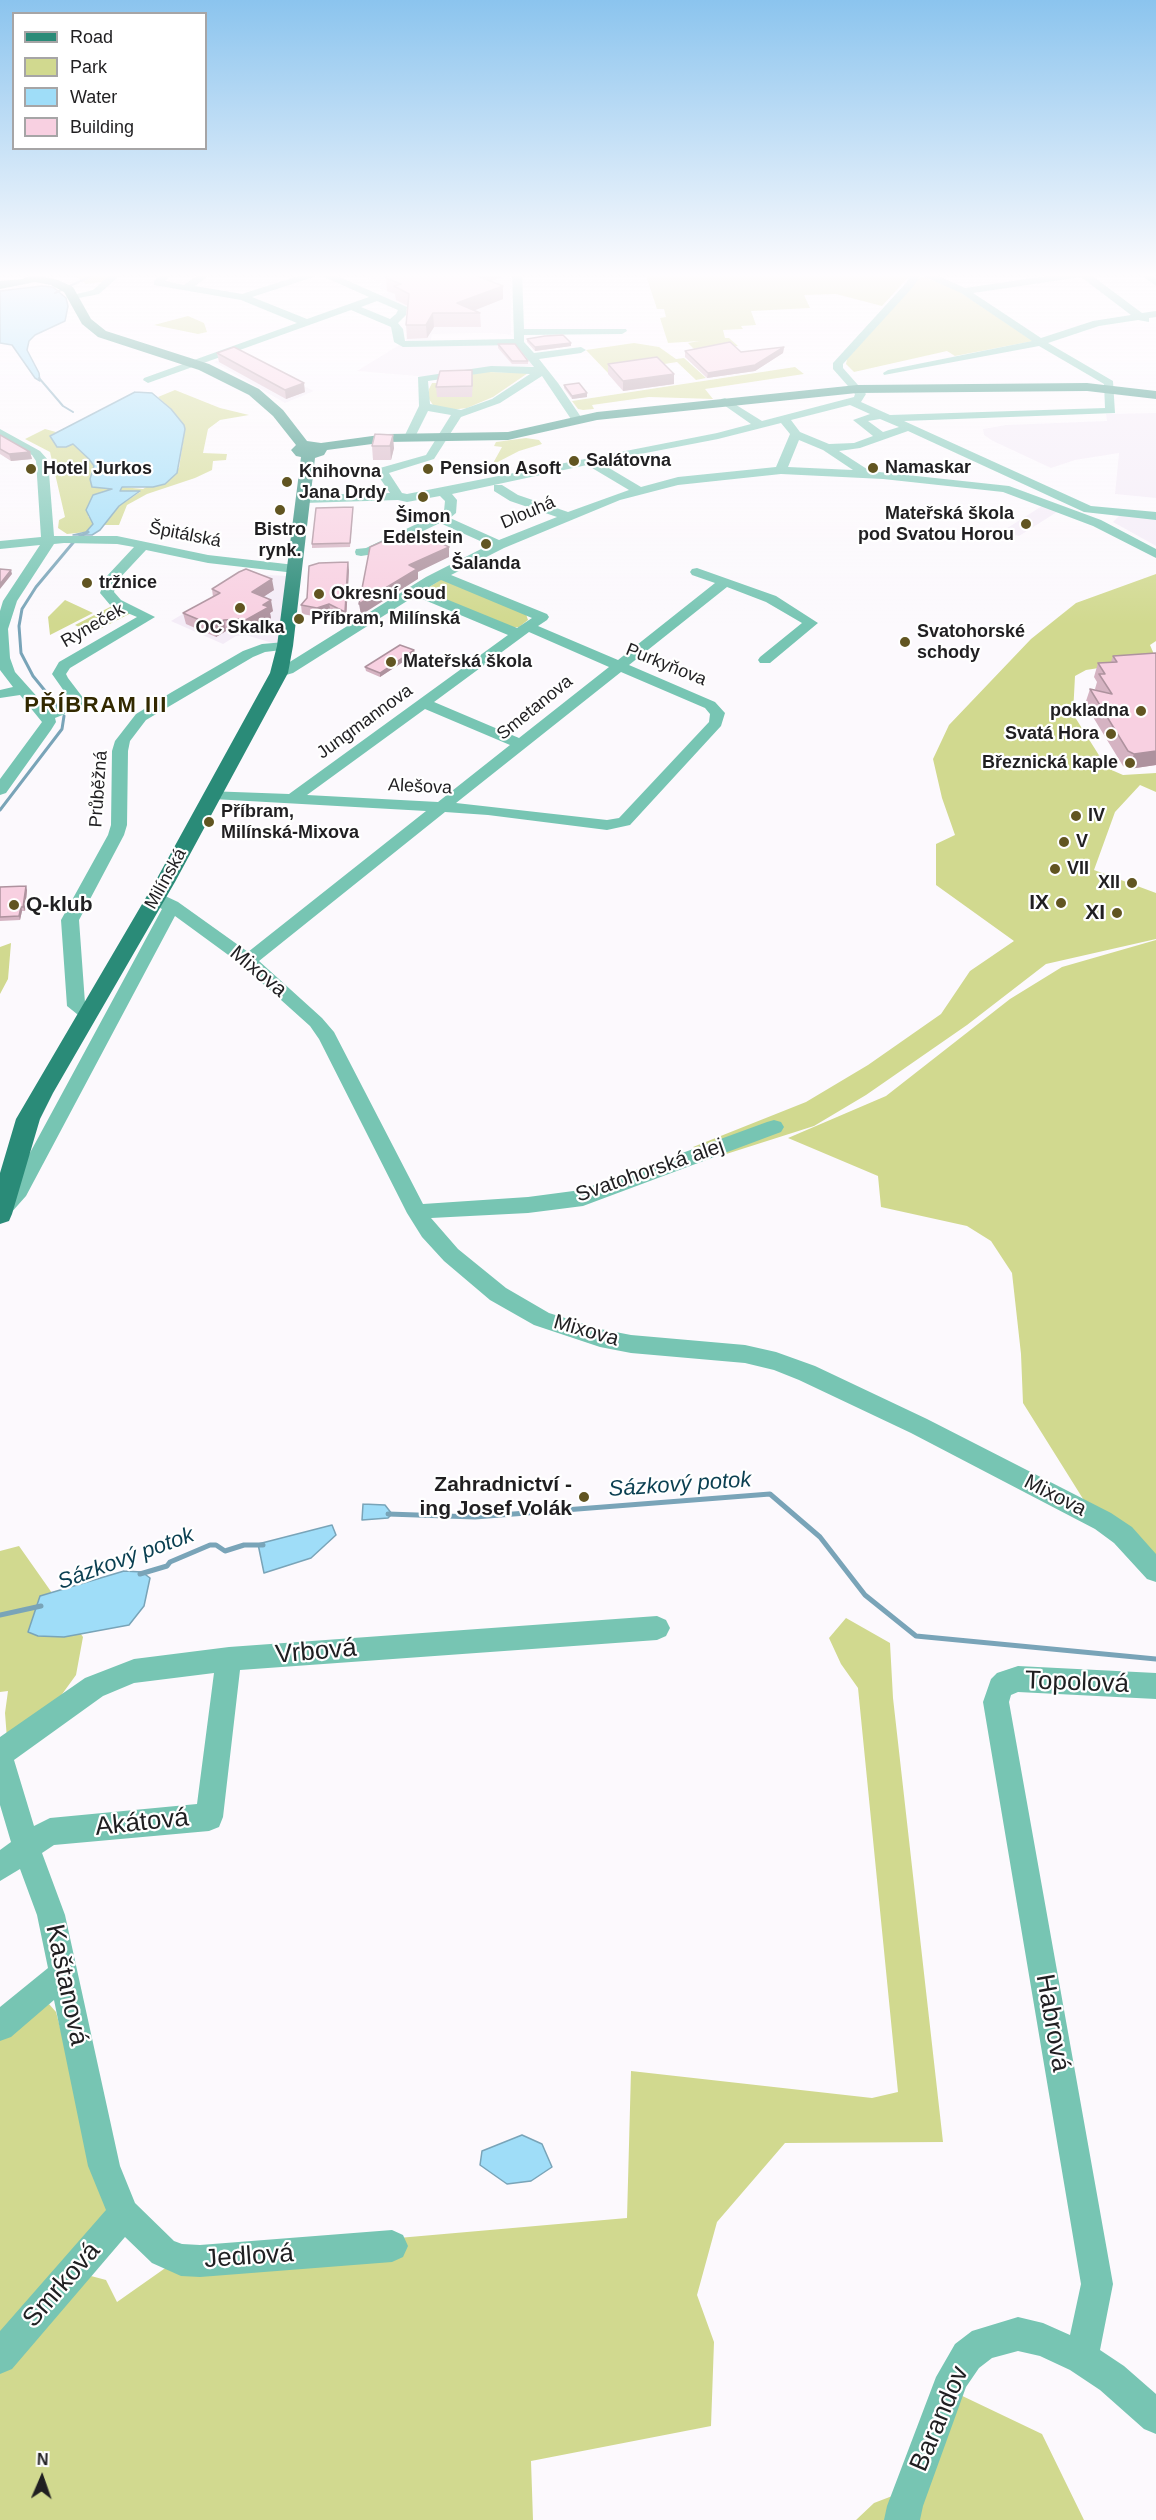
<!DOCTYPE html>
<html>
<head>
<meta charset="utf-8">
<style>
  body { margin:0 }
  #map { position:relative; width:1156px; height:2520px; overflow:hidden; background:#fcf9fd; font-family:Helvetica,sans-serif }
  canvas { display:block }
  .legend { position:absolute; left:12px; top:12px; width:195px; height:138px; box-sizing:border-box; background:#fff; border:2px solid #a6a5a6; margin:0; padding:8px 10px; list-style:none; font-size:18px; color:#201f21 }
  .legend li { display:flex; align-items:center; gap:12px; height:30px }
  .legend b { width:30px; border:2px solid #a6a5a6 }
  .north { position:absolute; left:12px; top:2448px; width:60px; height:60px; -webkit-text-stroke:4px #fff; paint-order:stroke; rotate:2deg; font-size:16px; font-weight:700; line-height:24px; text-align:center; color:#201f21 }
  .north::after { content:''; display:block; margin:auto; width:21px; height:27px; background:#201f21; clip-path:polygon(50% 0,100% 100%,50% 72%,0 100%) }
</style>
</head>
<body>
<div id="map">
<canvas width="1156" height="2520"></canvas>
<ul class="legend">
<li><b style="height:8px;background:#2a8b78"></b>Road</li>
<li><b style="height:16px;background:#d1d98f"></b>Park</li>
<li><b style="height:16px;background:#9fddf8"></b>Water</li>
<li><b style="height:16px;background:#f8d0e1"></b>Building</li>
</ul>
<div class="north">N</div>
</div>
<script>
const context = document.querySelector('canvas').getContext('2d');
context.lineJoin = 'round';
function fill(path, color) {
  context.fillStyle = color;
  context.fill(path, 'evenodd');
}
function poly(rows) {
  const path = new Path2D();
  for (const r of rows) {
    path.moveTo(r[0], r[1]);
    for (let i = 2; i < r.length; i += 2) path.lineTo(r[i], r[i + 1]);
  }
  return path;
}
function strokePath(path, color, width, dash) {
  context.strokeStyle = color;
  context.lineWidth = width;
  context.lineCap = dash ? 'butt' : 'round';
  context.setLineDash(dash || []);
  context.stroke(path);
}
function write(font, color, halo, rows, align = 'center') {
  context.font = font + ' Helvetica,sans-serif';
  context.lineWidth = 4.5;
  context.setLineDash([]);
  context.textBaseline = 'middle';
  context.strokeStyle = halo;
  context.fillStyle = color;
  for (const [text, x, y, turn = 0] of rows) {
    context.save();
    context.translate(x, y);
    context.rotate((+turn || 0) * Math.PI / 180);
    context.textAlign = isNaN(turn) ? turn : align;
    if (halo) context.strokeText(text, 0, 0);
    context.fillText(text, 0, 0);
    context.restore();
  }
}
fill(poly([
  [375,272,510,272,511,335,492,333,432,334,431,340,406,341,409,315,417,312,378,296,388,292,380,288,381,283,366,277],
  [520,342,539,365,428,377,357,371,401,344],
  [238,354,314,391,285,403,214,362],
  [1156,413,1156,498,1115,494,1119,453,1075,460,1051,468,993,441,984,435,983,429,1006,425,1107,421,1106,414],
  [1042,506,1057,512,1019,536,1001,532],
  [1120,515,1156,519,1156,546,1113,522],
  [250,574,288,576,279,645,246,635,236,636,223,644,171,621]
]), '#f4ecf7');
fill(poly([
  [62,272,116,272,103,282,86,284,78,278],
  [645,272,913,272,882,306,836,294,804,295,810,308,751,311,756,325,741,326,743,329,723,330,725,338,729,338,738,346,697,352,688,343,700,341,668,343,660,318,666,317,664,309,657,309],
  [921,276,957,290,1033,341,955,356,947,351,854,372,846,364,847,359],
  [188,316,204,323,207,332,198,334,154,325],
  [634,343,659,347,676,359,684,358,706,378,696,380,677,362,608,373,586,350],
  [795,367,804,374,705,389,713,399,649,397,592,405,594,409,583,410,578,409,572,401],
  [487,372,528,373,493,397,467,408,450,410,433,405,429,399,429,389,432,383,441,383,454,377],
  [175,390,220,408,249,415,220,420,208,429,203,453,227,454,226,460,213,461,212,470,195,478,147,494,127,505,119,525,104,525,119,506,140,492,120,491,122,487,143,489,179,468,185,429,171,409,158,397],
  [45,429,56,432,50,436,68,445,73,444,89,459,94,466,90,479,112,489,88,516,94,524,86,532,67,534,58,528,59,520,65,517,50,452,25,439],
  [526,438,539,440,542,444,519,451,492,465,502,447,494,446,496,442],
  [1156,574,1156,641,1150,645,1156,659,1086,670,1075,676,1073,714,1107,768,1123,775,1156,773,1156,792,1140,785,1115,812,1094,870,1156,893,1156,939,1046,964,967,1025,866,1095,814,1126,720,1156,693,1147,806,1102,868,1065,941,1014,970,971,1014,941,936,885,936,844,955,835,942,798,933,759,949,725,1031,639,1076,603],
  [445,577,526,614,528,620,519,627,512,628,420,593],
  [65,600,93,613,50,635,48,617],
  [114,605,131,613,92,633,75,625],
  [1156,940,1156,1567,1085,1502,1023,1403,1021,1354,1012,1273,991,1241,967,1226,881,1207,878,1176,788,1138,886,1096,1010,999,1062,967],
  [11,943,8,979,0,994,0,947],
  [19,1546,83,1637,76,1675,60,1697,7,1739,5,1713,8,1691,0,1692,0,1551],
  [846,1618,890,1643,893,1698,943,2142,785,2143,717,2222,697,2295,714,2342,711,2426,531,2461,533,2520,0,2520,0,2372,91,2276,106,2280,117,2302,181,2257,627,2218,631,2071,872,2098,898,2092,858,1688,841,1664,829,1638],
  [49,2004,56,2012,106,2202,107,2214,0,2349,0,2038],
  [954,2392,1042,2434,1084,2520,856,2520,874,2503,913,2488]
]), '#d1d98f');
const water = poly([
  [42,286,53,287,66,298,68,306,65,321,35,335,29,341,27,350,39,373,40,381,35,378,12,345,0,343,0,291,42,286],
  [135,392,152,393,171,409,184,425,185,429,177,473,165,484,153,487,122,487,120,491,140,491,119,506,100,530,92,535,73,535,86,532,93,524,86,510,93,495,112,489,92,487,90,479,94,466,89,459,73,444,66,447,57,447,50,436,135,392],
  [363,1504,385,1505,392,1514,388,1518,362,1520,363,1504],
  [332,1525,336,1535,311,1558,264,1573,258,1544,332,1525],
  [124,1571,142,1572,150,1578,144,1606,129,1625,64,1637,38,1636,28,1632,40,1596,124,1571],
  [522,2135,542,2144,552,2167,531,2181,507,2184,480,2165,482,2151,522,2135]
]);
fill(water, '#9fddf8');
strokePath(water, '#79a4b8', 1.5);
strokePath(poly([
  [55,293,91,276,92,272],
  [39,378,63,406,73,412]
]), '#79a4b8', 2);
strokePath(poly([
  [59,708,33,676,21,653,19,626,22,609,36,587,77,538,88,532],
  [0,810,62,729,64,716]
]), '#79a4b8', 3);
strokePath(poly([
  [388,1514,475,1517,770,1494,820,1537,865,1595,916,1636,1156,1659],
  [140,1574,167,1566,170,1562,210,1545,216,1545,225,1551,244,1545,263,1545],
  [0,1615,41,1606]
]), '#79a4b8', 5);
fill(poly([
  [113,272,124,272,99,294,74,299,69,296,93,290,113,272],
  [163,272,174,272,165,281,184,285,202,272,213,272,195,286,242,294,311,272,328,272,407,307,406,315,398,323,403,329,405,341,514,339,512,272,522,272,524,329,626,329,627,331,622,334,524,335,524,342,534,353,581,347,586,350,581,353,539,359,558,383,583,420,581,422,573,422,542,376,500,403,461,417,434,459,389,473,402,493,407,494,717,433,751,424,721,403,721,399,725,398,762,421,854,397,855,394,833,369,833,363,906,283,913,272,930,272,965,288,1074,272,1100,272,1091,275,1142,313,1156,311,1156,317,1149,318,1149,322,1138,320,1099,326,1048,343,1113,381,1115,413,904,421,1091,506,1156,512,1156,520,1084,512,908,431,860,448,839,451,870,471,1009,486,1101,520,1156,549,1156,558,1093,526,1003,492,883,479,781,474,678,485,620,500,504,548,451,575,547,614,549,617,547,620,538,626,618,660,715,583,692,575,690,572,692,569,697,568,776,596,818,623,770,663,760,663,758,660,760,657,802,623,766,602,727,587,629,665,715,702,725,713,721,726,630,825,607,830,488,815,445,812,259,961,322,1018,334,1032,423,1204,528,1197,581,1190,767,1122,774,1120,781,1122,784,1127,781,1132,583,1206,528,1213,431,1218,458,1249,506,1288,549,1313,600,1329,631,1335,745,1345,776,1352,815,1366,927,1419,1111,1513,1132,1527,1156,1554,1156,1582,1147,1579,1114,1543,1095,1529,911,1433,799,1380,774,1370,745,1363,631,1353,600,1347,534,1325,490,1300,444,1261,422,1237,407,1213,319,1039,310,1026,242,965,175,916,26,1196,10,1214,0,1215,0,1198,12,1186,162,909,149,902,147,898,149,894,161,894,178,902,248,952,426,811,213,799,205,794,207,791,289,794,508,635,415,596,293,673,279,677,272,673,426,577,489,545,440,523,374,554,361,556,356,555,355,552,356,549,366,548,444,511,445,501,440,496,407,502,398,500,304,503,298,499,304,495,390,493,377,474,380,468,426,455,451,415,428,411,414,439,406,439,404,437,419,406,418,377,491,366,534,367,516,345,403,347,394,342,391,327,351,310,148,383,143,380,144,378,297,323,241,300,154,285,154,281,163,272],
  [320,275,369,297,307,319,252,297,320,275],
  [921,275,961,293,1032,341,888,370,883,373,884,375,1039,346,1104,384,1105,408,890,415,861,402,866,394,843,368,843,364,913,287,921,275],
  [1081,277,1131,315,1093,321,1041,338,973,293,1081,277],
  [377,301,398,310,396,314,390,319,361,307,377,301],
  [491,372,530,374,492,399,461,410,430,404,428,381,491,372],
  [850,405,870,414,853,420,873,436,854,443,829,444,800,432,791,420,850,405],
  [880,419,899,427,883,432,868,421,880,419],
  [781,423,790,434,776,467,678,477,641,487,599,462,718,439,781,423],
  [799,440,823,450,853,470,788,467,799,440],
  [587,465,629,490,568,512,518,495,502,485,494,485,494,491,510,501,557,517,499,540,450,518,456,513,457,500,452,494,587,465],
  [441,580,532,618,517,628,424,590,441,580],
  [529,632,609,667,519,738,434,702,529,632],
  [621,672,705,708,710,714,709,722,619,818,607,820,456,803,621,672],
  [425,709,510,745,438,802,307,795,425,709],
  [1137,272,1148,272,1156,278,1156,286,1137,272],
  [0,429,40,451,48,460,54,536,117,536,208,555,295,565,302,569,295,573,208,563,146,550,117,581,114,592,121,600,155,617,70,668,66,674,68,678,87,703,85,706,55,718,56,722,51,730,6,793,0,795,0,779,42,722,20,695,0,698,0,690,13,687,0,670,0,611,3,601,40,545,0,549,0,541,41,537,36,461,32,455,0,437,0,429],
  [64,543,117,544,134,547,106,577,100,593,111,606,137,617,59,662,52,674,71,701,49,710,15,672,10,658,8,629,17,601,54,544,64,543],
  [285,642,292,646,290,649,265,652,253,657,146,720,130,741,128,751,127,825,124,835,79,920,85,1003,97,1014,94,1018,88,1020,82,1018,67,1006,61,920,108,835,111,825,112,751,115,741,136,714,172,692,243,651,262,644,285,642],
  [657,1616,666,1620,670,1628,666,1636,657,1640,240,1670,223,1817,219,1827,209,1831,54,1845,42,1853,65,1915,120,2166,135,2203,174,2241,182,2244,200,2245,392,2230,403,2235,408,2246,403,2257,392,2262,200,2277,181,2276,152,2263,125,2237,12,2369,0,2374,0,2331,106,2210,88,2166,54,2000,11,2037,0,2041,0,2007,48,1968,37,1915,20,1869,0,1881,0,1850,11,1842,0,1805,0,1737,85,1678,134,1659,229,1647,657,1616],
  [214,1673,197,1804,50,1818,34,1826,14,1760,103,1696,134,1683,214,1673],
  [1018,1666,1156,1673,1156,1699,1018,1692,1011,1695,1009,1702,1113,2284,1100,2350,1124,2366,1156,2394,1156,2434,1144,2429,1100,2390,1070,2370,1040,2356,1018,2351,992,2358,979,2368,966,2387,923,2506,920,2520,884,2520,887,2506,936,2377,955,2344,972,2331,1018,2317,1043,2323,1070,2335,1081,2284,983,1702,991,1679,997,1673,1018,1666]
]), '#77c5b3');
fill(poly([
  [36,272,51,272,45,277,58,280,73,287,91,319,106,331,209,364,259,389,283,410,307,441,321,443,387,434,508,432,597,412,857,385,1087,383,1156,391,1156,399,1087,391,857,393,597,420,508,440,387,442,327,450,324,455,315,458,293,646,288,673,175,882,53,1093,40,1119,12,1214,9,1221,0,1224,0,1173,16,1119,155,882,270,673,277,646,301,457,296,456,291,450,296,445,273,416,249,395,199,370,98,337,82,324,64,292,51,285,35,282,0,289,0,281,23,279,36,272]
]), '#2a8b78');
fill(poly([
  [502,277,490,281,503,299,474,310,480,313,481,327,434,327,427,338,407,339,406,325,408,306,396,300,395,294,387,291,386,278],
  [527,339,571,343,571,346,535,351,527,342],
  [498,344,528,361,528,364,512,364,498,348],
  [784,347,783,353,755,371,707,378,685,357,685,351,741,352],
  [217,353,305,392,286,399,219,362],
  [608,364,674,374,674,384,623,391,608,374],
  [473,380,472,397,437,397,436,387],
  [564,385,587,393,587,397,572,399,564,388],
  [375,434,394,448,391,460,373,460,372,446],
  [0,435,30,452,32,459,11,461,0,454],
  [353,510,350,547,312,548,312,544],
  [349,570,346,620,331,612,319,617,302,614,301,605],
  [212,589,274,590,263,597,273,611,270,613,271,618,247,632,242,630,226,631,216,637,186,624,183,613,213,597],
  [414,650,415,654,380,677,366,671,365,667],
  [1156,653,1156,765,1129,769,1123,766,1085,704,1090,689,1096,690,1095,689,1097,682,1094,677,1098,663,1111,662,1113,656],
  [0,887,27,890,25,911,22,911,20,920,0,921]
]), '#d5b3c2');
fill(poly([
  [477,272,502,272,502,277,473,287,472,274],
  [503,286,503,299,468,313,457,303],
  [433,313,434,327,427,338,426,325],
  [571,343,571,346,535,351,535,347],
  [784,347,783,353,755,371,707,378,708,373],
  [674,374,674,384,623,391,623,381],
  [304,383,305,392,286,399,285,390],
  [587,393,587,397,572,399,572,396],
  [393,435,394,448,391,460,390,446],
  [30,452,32,459,11,461,9,454],
  [449,547,449,557,418,572,418,579,361,615,359,604,409,565],
  [348,562,349,570,346,620,345,612],
  [11,570,12,574,0,589,0,584],
  [272,579,274,590,254,603,252,592],
  [271,600,273,611,270,613,271,618,247,632,244,621,263,605],
  [329,604,331,612,319,617,317,608],
  [224,620,226,631,216,637,214,626],
  [414,650,415,654,380,677,380,673],
  [1156,751,1156,765,1129,769,1134,754],
  [26,886,27,890,25,911,23,907],
  [21,907,22,911,20,920,19,916]
]), '#ae929e');
const building = poly([
  [388,272,477,272,472,274,503,286,457,303,480,313,433,313,426,325,406,325,409,294,394,286,401,284,386,278,388,272],
  [563,335,571,343,535,347,527,339,545,336,563,335],
  [730,342,741,352,784,347,755,365,708,373,685,351,730,342],
  [498,344,515,344,528,361,512,361,498,344],
  [234,347,304,383,285,390,217,353,234,347],
  [657,357,674,374,623,381,608,364,657,357],
  [472,370,472,386,436,387,440,371,472,370],
  [579,383,587,393,572,396,564,385,579,383],
  [375,434,393,435,390,446,372,446,375,434],
  [0,435,30,452,9,454,0,449,0,435],
  [353,507,350,543,312,544,316,508,353,507],
  [423,534,449,547,409,565,417,569,359,604,370,547,397,535,423,534],
  [348,562,345,612,329,604,317,608,301,605,307,598,309,566,319,563,348,562],
  [0,569,11,570,0,584,0,569],
  [246,569,272,579,252,592,271,600,263,605,269,607,244,621,240,619,224,620,214,626,183,613,220,593,212,589,239,572,246,569],
  [400,645,414,650,380,673,365,667,400,645],
  [1156,653,1156,751,1134,754,1128,751,1090,689,1112,694,1099,674,1105,674,1098,663,1117,662,1113,656,1156,653],
  [26,886,23,907,21,907,19,916,0,917,0,887,26,886]
]);
fill(building, '#f8d0e1');
strokePath(building, '#ae929e', 1.5);
const sky = context.createLinearGradient(0, 0, 0, 625);
sky.addColorStop(0, '#8bc4ee');
sky.addColorStop(0.44, '#fefcfe');
sky.addColorStop(1, '#fefcfe00');
context.fillStyle = sky;
context.fillRect(0, 0, 1156, 625);
for (const [x, y, r, color] of [
  [574,461,6,"#615521"],
  [873,468,6,"#615521"],
  [31,469,6,"#615521"],
  [428,469,6,"#615521"],
  [287,482,6,"#615521"],
  [423,497,6,"#615521"],
  [280,510,6,"#615521"],
  [1026,524,6,"#615521"],
  [486,544,6,"#615521"],
  [87,583,6,"#615521"],
  [319,594,6,"#615521"],
  [240,608,6,"#615521"],
  [299,619,6,"#615521"],
  [905,642,6,"#615521"],
  [391,662,6,"#615521"],
  [1141,711,6,"#615521"],
  [1111,734,6,"#615521"],
  [1130,763,6,"#615521"],
  [1076,816,6,"#615521"],
  [209,822,6,"#615521"],
  [1064,842,6,"#615521"],
  [1055,869,6,"#615521"],
  [1132,883,6,"#615521"],
  [1061,903,6,"#615521"],
  [14,905,6,"#615521"],
  [1117,913,6,"#615521"],
  [584,1497,6,"#615521"]
]) {
  const dot = new Path2D();
  dot.arc(x, y, r, 0, 2 * Math.PI);
  context.fillStyle = color;
  context.fill(dot);
  strokePath(dot, '#fff', 2);
}
write('bold 18px', '#201f21', '#fff', [
  ["Salátovna",586,461],
  ["Namaskar",885,468],
  ["Hotel Jurkos",43,469],
  ["Pension Asoft",440,469],
  ["Knihovna",299,472],
  ["Jana Drdy",299,493],
  ["Mateřská škola",1014,514,"right"],
  ["pod Svatou Horou",1014,535,"right"],
  ["Šimon",423,517,"center"],
  ["Edelstein",423,538,"center"],
  ["Bistro",280,530,"center"],
  ["rynk.",280,551,"center"],
  ["Šalanda",486,564,"center"],
  ["tržnice",99,583],
  ["Okresní soud",331,594],
  ["Příbram, Milínská",311,619],
  ["OC Skalka",240,628,"center"],
  ["Svatohorské",917,632],
  ["schody",917,653],
  ["Mateřská škola",403,662],
  ["pokladna",1129,711,"right"],
  ["Svatá Hora",1099,734,"right"],
  ["Březnická kaple",1118,763,"right"],
  ["Příbram,",221,812],
  ["Milínská-Mixova",221,833],
  ["IV",1088,816],
  ["V",1076,842],
  ["VII",1067,869],
  ["XII",1120,883,"right"]
], 'left');
write('18px', '#201f21', '#fff', [
  ["Dlouhá",528,513,-23],
  ["Špitálská",185,535,11],
  ["Ryneček",93,626,-30],
  ["Purkyňova",666,665,22],
  ["Smetanova",535,708,-39],
  ["Jungmannova",365,722,-36],
  ["Alešova",420,787,3],
  ["Průběžná",99,789,-86],
  ["Milínská",166,879,-61]
]);
write('bold 21px', '#201f21', '#fff', [
  ["IX",1049,903],
  ["Q-klub",26,905,"left"],
  ["XI",1105,913],
  ["Zahradnictví -",572,1485],
  ["ing Josef Volák",572,1509]
], 'right');
write('21px', '#201f21', '#fff', [
  ["Mixova",258,972,40],
  ["Svatohorská alej",650,1171,-19],
  ["Mixova",586,1331,16],
  ["Mixova",1055,1496,27]
]);
context.letterSpacing = '1.5px';
write('bold 22px', '#332900', '#fff', [
  ["PŘÍBRAM III",96,706]
]);
context.letterSpacing = '0px';
write('italic 22px', '#0a3f51', '#fff', [
  ["Sázkový potok",680,1485,-4],
  ["Sázkový potok",126,1559,-20]
]);
write('26px', '#201f21', '#fff', [
  ["Vrbová",316,1652,-5],
  ["Topolová",1077,1683,2],
  ["Akátová",142,1823,-6],
  ["Kaštanová",66,1985,78],
  ["Habrová",1052,2023,80],
  ["Jedlová",249,2257,-4],
  ["Smrková",62,2285,-49],
  ["Barandov",940,2419,-67]
]);
</script>
</body>
</html>
